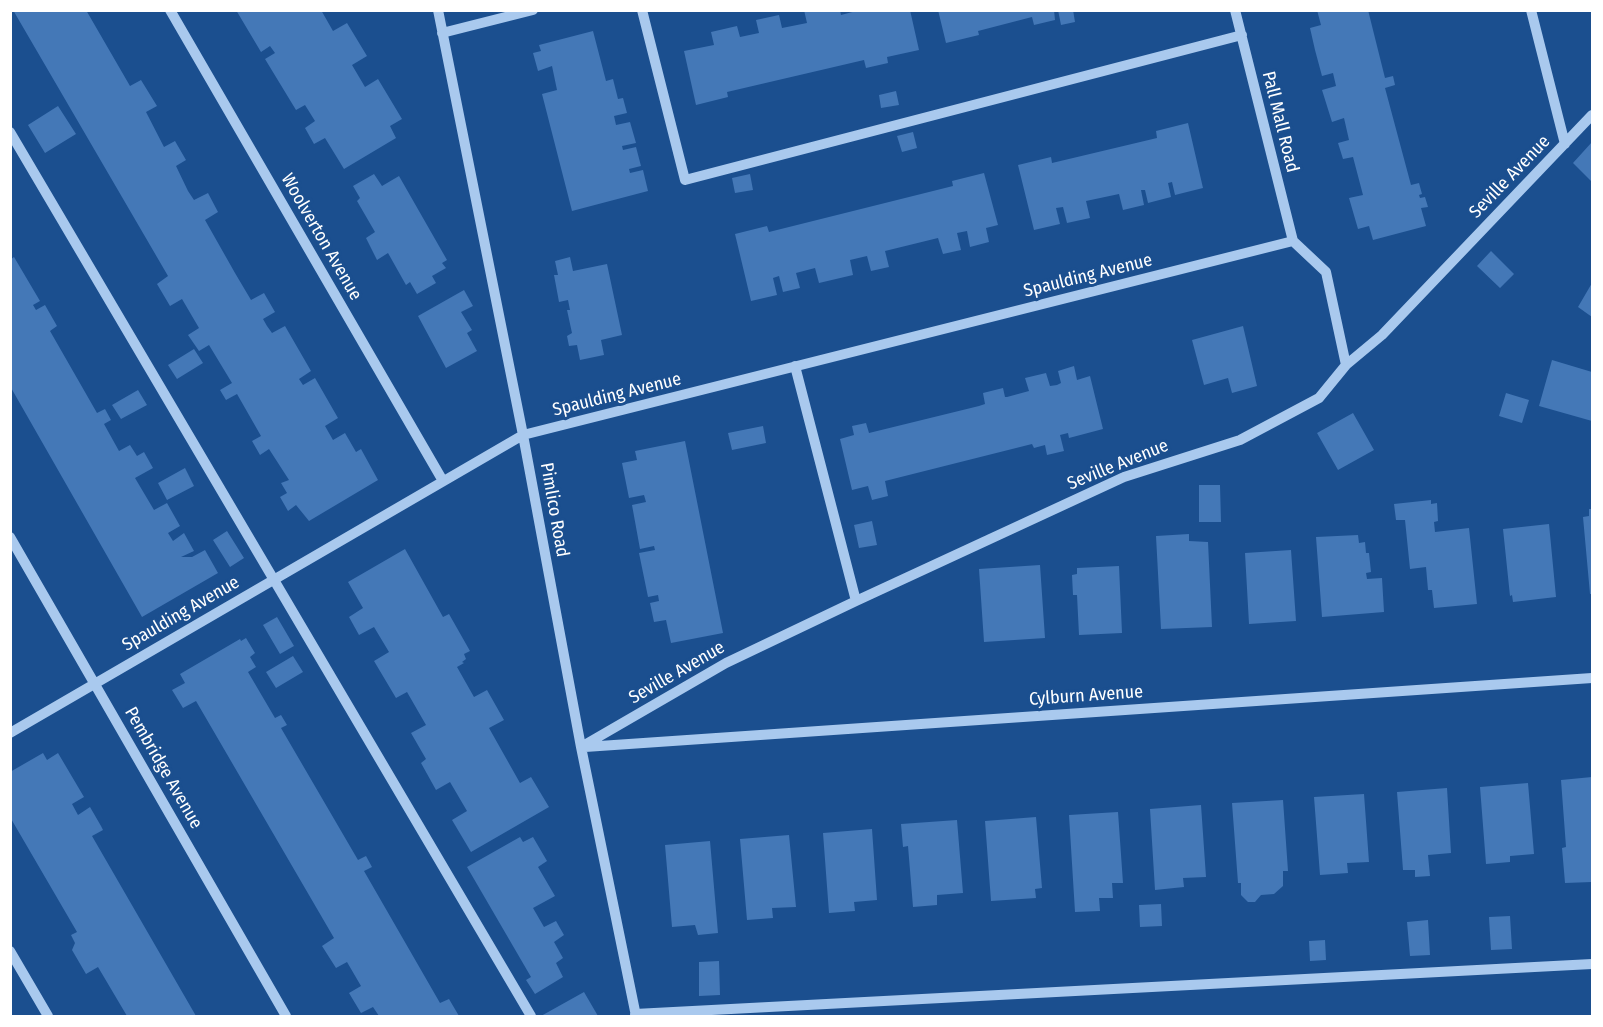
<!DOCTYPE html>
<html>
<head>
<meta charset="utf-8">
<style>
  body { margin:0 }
  #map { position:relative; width:1603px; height:1027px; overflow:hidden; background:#1b4f8f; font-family:"Fira Sans Condensed",sans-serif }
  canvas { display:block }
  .frame { position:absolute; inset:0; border:12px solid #fff; pointer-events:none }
</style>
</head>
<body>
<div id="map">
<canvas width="1603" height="1027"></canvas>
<div class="frame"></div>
</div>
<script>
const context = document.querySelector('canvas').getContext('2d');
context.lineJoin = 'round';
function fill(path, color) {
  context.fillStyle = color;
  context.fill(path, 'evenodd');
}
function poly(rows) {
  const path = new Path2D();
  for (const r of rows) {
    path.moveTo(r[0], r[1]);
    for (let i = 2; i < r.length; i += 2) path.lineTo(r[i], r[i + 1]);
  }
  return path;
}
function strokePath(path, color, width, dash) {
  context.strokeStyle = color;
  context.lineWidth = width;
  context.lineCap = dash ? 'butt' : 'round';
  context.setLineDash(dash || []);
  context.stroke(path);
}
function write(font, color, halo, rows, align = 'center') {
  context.font = font + ' "Fira Sans Condensed",sans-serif';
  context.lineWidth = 6;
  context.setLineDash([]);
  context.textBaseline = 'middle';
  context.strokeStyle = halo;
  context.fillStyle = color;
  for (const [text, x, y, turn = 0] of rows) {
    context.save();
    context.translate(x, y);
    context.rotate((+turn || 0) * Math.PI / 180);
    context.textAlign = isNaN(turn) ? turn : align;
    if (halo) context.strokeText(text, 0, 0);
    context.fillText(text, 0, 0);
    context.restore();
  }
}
fill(poly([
  [13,10,86,10,130,86,141,80,157,106,146,112,164,147,175,141,186,160,176,166,188,191,194,200,208,193,218,212,205,220,235,273,251,300,264,293,275,312,263,319,267,326,272,333,285,326,311,371,299,379,303,385,315,378,338,418,325,426,333,440,345,433,356,452,361,449,378,480,309,521,296,505,288,511,280,497,287,493,281,483,289,480,269,449,260,455,252,441,261,436,237,394,226,400,220,390,232,383,209,345,199,351,188,335,199,328,182,299,170,306,157,284,168,276],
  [236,10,321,10,333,31,347,23,367,56,352,65,365,87,378,79,402,119,390,126,396,138,344,169,325,138,314,144,305,128,315,121,305,105,296,110,265,59,275,53,270,46,261,52],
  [804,10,840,10,841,15,860,10,910,10,919,50,887,57,888,63,866,68,864,60,727,92,728,97,696,105,684,51,714,45,711,32,737,26,740,37,759,33,756,20,779,15,782,28,807,23],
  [938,10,1054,10,1055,20,1034,25,1032,17,978,31,979,35,946,43],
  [1058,10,1073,10,1075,22,1061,25],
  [1317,10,1368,10,1385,78,1393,76,1395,85,1385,88,1411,185,1419,183,1422,194,1419,195,1420,198,1425,197,1428,207,1421,208,1426,226,1373,240,1369,226,1358,229,1349,198,1363,195,1353,157,1343,159,1338,143,1349,140,1344,118,1332,122,1322,90,1336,86,1333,73,1322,76,1315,50,1310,28,1321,25],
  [593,31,606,81,613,79,618,99,623,98,627,113,614,116,616,125,630,122,636,143,622,146,623,150,636,147,641,166,629,169,630,173,643,170,648,191,572,211,542,94,557,90,552,66,538,71,533,53,541,51,539,45],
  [896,91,899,105,881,108,879,95],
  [58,106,76,134,45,153,28,125],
  [1188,123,1203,188,1175,195,1172,182,1168,183,1171,197,1148,203,1145,190,1141,190,1144,205,1123,210,1119,194,1086,201,1090,218,1067,223,1063,207,1056,208,1060,224,1034,230,1018,165,1051,157,1052,163,1157,138,1156,131],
  [913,132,917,148,902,152,897,136],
  [1592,142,1592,182,1573,163],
  [984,173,998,225,986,228,989,242,970,247,967,231,957,233,961,250,943,254,938,238,885,251,889,267,871,271,867,256,850,260,853,275,819,283,815,268,796,273,800,288,783,292,779,276,773,278,777,295,751,301,735,234,767,226,769,232,953,186,952,181],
  [374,174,382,186,399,176,447,260,442,263,446,268,432,276,436,283,417,294,410,282,406,285,388,253,377,260,366,238,375,232,357,201,360,198,353,186],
  [750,174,753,190,735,193,732,178],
  [1491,251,1514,274,1500,288,1477,266],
  [14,257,40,301,33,305,36,310,45,305,57,326,50,331,97,413,105,409,111,420,104,424,119,451,130,445,137,456,144,452,153,468,135,478,154,510,167,503,180,526,168,533,173,541,184,533,194,551,181,557,192,557,205,550,218,573,142,617,10,386,10,260],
  [570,257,573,271,607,264,622,335,601,340,604,355,580,360,577,345,569,346,567,336,572,333,567,310,570,310,568,300,559,302,554,275,558,275,555,261],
  [1592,283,1592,317,1578,307],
  [464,290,473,306,461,312,472,330,467,333,477,351,446,368,418,316],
  [1243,326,1257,386,1232,393,1228,378,1204,385,1192,340],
  [194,349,203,363,177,379,168,365],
  [1552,360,1592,372,1592,421,1539,406],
  [1074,366,1077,380,1090,376,1103,429,1069,438,1068,433,1060,435,1064,451,1047,455,1045,445,1034,448,1032,444,885,481,888,496,872,500,868,486,852,490,840,439,854,435,852,426,866,423,869,433,979,406,985,404,983,393,1003,388,1005,397,1007,397,1029,391,1025,378,1046,373,1050,386,1057,385,1061,383,1058,371],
  [138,390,147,405,121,419,112,405],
  [1506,393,1529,400,1522,423,1499,416],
  [1353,413,1374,450,1338,470,1317,433],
  [763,426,766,443,732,450,728,433],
  [685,441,723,633,671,643,666,620,654,622,650,603,659,601,658,595,648,597,639,553,655,550,654,546,640,549,632,505,646,502,644,495,629,498,622,463,637,460,635,451],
  [185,468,194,486,167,500,158,483],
  [1199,485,1220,485,1221,522,1199,522],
  [1431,500,1431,504,1437,503,1438,521,1434,522,1435,532,1469,528,1477,604,1434,608,1432,590,1428,590,1426,567,1410,569,1405,520,1396,520,1394,504],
  [1589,509,1592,509,1592,594,1590,594,1583,517,1589,516],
  [872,521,877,545,859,548,854,525],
  [1549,524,1556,597,1513,602,1512,595,1510,596,1503,529],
  [227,531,244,558,230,567,213,540],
  [1189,534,1189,541,1208,542,1212,627,1161,629,1156,536],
  [1358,535,1359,543,1365,542,1366,553,1369,553,1371,572,1366,573,1367,579,1382,578,1384,612,1322,617,1316,537],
  [405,549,443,617,449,614,470,651,464,654,466,659,462,662,464,663,457,667,474,697,487,690,504,720,489,728,520,783,531,777,549,807,471,852,452,820,467,811,450,782,436,790,421,763,426,759,411,733,426,725,407,692,396,698,374,661,389,652,374,627,359,635,349,617,363,608,348,582],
  [1291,550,1296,621,1249,624,1245,553],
  [1040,565,1045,638,984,642,979,569],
  [1119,566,1122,633,1079,635,1077,595,1073,595,1072,575,1077,574,1077,568],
  [277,617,294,646,280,654,263,625],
  [246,638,255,653,250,657,256,667,248,672,275,718,281,715,287,725,281,728,358,860,366,856,372,867,364,871,440,1003,449,999,459,1016,379,1016,373,1007,361,1013,349,993,361,986,347,962,336,968,322,946,334,938,196,701,183,708,172,690,185,683,180,674,240,639,241,641],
  [293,656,303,672,276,688,266,672],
  [43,753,47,760,58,753,84,797,72,804,78,815,90,807,101,826,103,830,92,836,196,1016,127,1016,98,967,86,974,72,950,75,943,71,935,77,932,10,817,10,772],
  [1592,777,1592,882,1565,883,1562,848,1566,847,1561,780],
  [1528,783,1534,854,1510,856,1510,862,1486,864,1480,787],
  [1447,788,1451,853,1428,855,1430,876,1415,877,1415,870,1403,870,1397,792],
  [1364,794,1369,862,1347,863,1348,873,1320,875,1314,797],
  [1283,800,1288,871,1283,871,1283,886,1274,894,1261,895,1255,902,1248,902,1241,895,1241,883,1238,883,1232,803],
  [1201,805,1206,877,1183,878,1184,887,1155,890,1150,809],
  [1118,812,1123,883,1112,883,1113,898,1099,898,1100,911,1075,912,1069,815],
  [1036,817,1042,888,1035,889,1036,898,991,901,985,821],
  [957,820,963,893,937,895,937,905,913,907,908,846,903,847,901,824],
  [872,829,877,900,854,902,855,911,829,913,823,833],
  [789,835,796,907,772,908,773,918,747,920,740,839],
  [520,837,523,842,533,837,547,861,538,867,555,896,533,908,544,927,556,921,564,935,554,942,563,958,556,963,563,977,535,994,526,980,531,977,467,867],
  [710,841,718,933,698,935,695,925,672,927,665,845],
  [1161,904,1162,926,1140,927,1139,905],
  [1510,916,1512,949,1491,950,1489,917],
  [1428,920,1430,955,1410,956,1407,922],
  [1325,940,1326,960,1310,961,1309,941],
  [719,961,720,995,699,996,699,962],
  [584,992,598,1016,541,1016]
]), '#4478b7');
strokePath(poly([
  [170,10,443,481],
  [438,10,523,435,581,747,636,1016],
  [642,10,685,180,1242,35],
  [1235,10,1293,241],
  [1531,10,1565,144],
  [442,33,533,10],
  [10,132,531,1016],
  [1293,241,1326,272,1346,365],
  [795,366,856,601],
  [10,537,286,1016],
  [10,733,523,435,1293,241],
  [581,747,726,663,856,601,1124,477,1240,440,1319,398,1346,365,1382,335,1592,115],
  [585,747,1592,678],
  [10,951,48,1016],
  [635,1014,1592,964]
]), '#a9c9ee', 10);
write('18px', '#fff', '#1b4f8f', [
  ["Pall Mall Road",1280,122,76],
  ["Seville Avenue",1510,177,-46],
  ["Woolverton Avenue",321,237,60],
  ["Spaulding Avenue",1088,276,-14],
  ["Spaulding Avenue",617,395,-14],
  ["Seville Avenue",1118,465,-22],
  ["Pimlico Road",554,510,80],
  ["Spaulding Avenue",181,614,-30],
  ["Seville Avenue",677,673,-30],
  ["Cylburn Avenue",1086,696,-4],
  ["Pembridge Avenue",163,768,60]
]);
</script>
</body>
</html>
